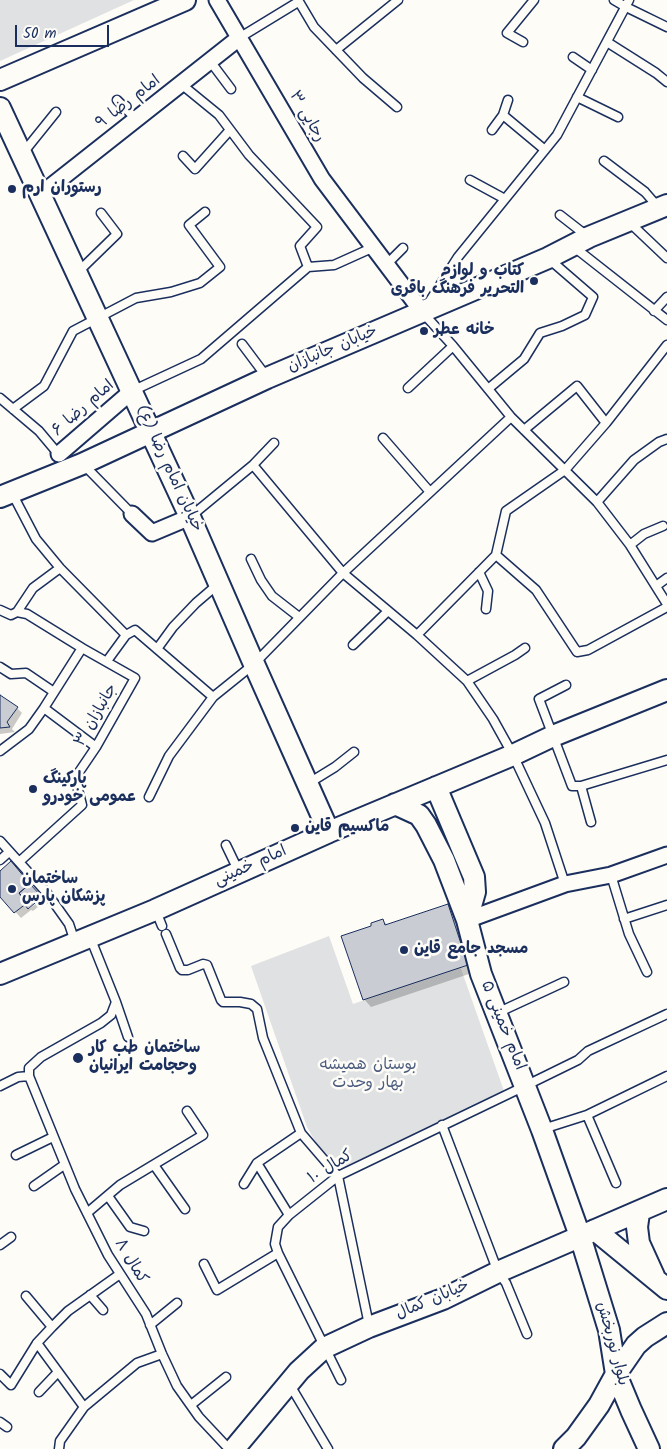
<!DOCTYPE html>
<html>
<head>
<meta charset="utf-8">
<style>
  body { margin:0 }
  #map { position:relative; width:667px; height:1449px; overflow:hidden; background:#fdfcf7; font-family:Kalam,sans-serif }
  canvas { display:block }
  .scale { position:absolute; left:15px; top:25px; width:94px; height:22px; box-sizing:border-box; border:2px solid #1b2f5e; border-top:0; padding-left:6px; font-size:15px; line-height:18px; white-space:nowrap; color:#1b2f5e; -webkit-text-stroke:4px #fdfcf7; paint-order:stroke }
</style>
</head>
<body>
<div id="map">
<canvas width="667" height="1449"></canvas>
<div class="scale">50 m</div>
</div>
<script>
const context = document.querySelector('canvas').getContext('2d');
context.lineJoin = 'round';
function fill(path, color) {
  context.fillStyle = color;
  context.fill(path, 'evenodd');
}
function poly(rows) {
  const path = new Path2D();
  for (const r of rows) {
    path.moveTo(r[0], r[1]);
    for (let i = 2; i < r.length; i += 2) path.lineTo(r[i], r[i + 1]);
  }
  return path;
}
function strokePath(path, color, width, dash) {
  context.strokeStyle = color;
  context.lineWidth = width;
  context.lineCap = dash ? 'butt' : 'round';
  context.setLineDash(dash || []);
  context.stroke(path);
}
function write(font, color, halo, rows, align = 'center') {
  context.font = font + ' Kalam,"Playpen Sans Arabic",sans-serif';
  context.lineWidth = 5;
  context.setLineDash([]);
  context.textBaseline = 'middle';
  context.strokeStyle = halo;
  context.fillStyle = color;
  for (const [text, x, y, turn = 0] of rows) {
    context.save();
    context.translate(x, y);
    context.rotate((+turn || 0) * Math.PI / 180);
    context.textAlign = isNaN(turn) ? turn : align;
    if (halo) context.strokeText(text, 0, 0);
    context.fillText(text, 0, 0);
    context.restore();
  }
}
fill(poly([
  [0,0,134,0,0,61],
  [329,936,353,1004,460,966,504,1091,344,1167,337,1157,327,1162,307,1127,251,966]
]), '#e0e1e3');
fill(poly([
  [0,697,17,708,22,713,12,729,15,732,0,734],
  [11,863,29,906,29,909,42,899,44,902,33,911,31,910,21,918,0,895,0,872],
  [447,905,455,913,475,972,371,1007,364,999,373,926,383,921,388,925]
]), '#0003');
const building = poly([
  [0,695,18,707,7,722,10,727,0,728,0,695],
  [11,861,30,884,19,893,27,903,14,913,0,897,0,871,11,861],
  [30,884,42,897,28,909,25,905,27,903,19,893,30,884],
  [448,904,468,965,363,1000,341,936,371,926,371,923,383,919,385,925,448,904]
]);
fill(building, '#c9ccd3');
strokePath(building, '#1b2f5e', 1);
const lane = poly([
  [298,0,314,27,363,78,397,107],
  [614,0,626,7,667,27],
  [239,38,298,2],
  [523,42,507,33,534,0],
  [607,42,656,73,667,82],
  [336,50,398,0],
  [573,57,592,70],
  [210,61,231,89],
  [181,84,219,115,249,155,317,227,300,246,308,267],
  [577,97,618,117],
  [117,100,136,119],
  [503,115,545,150],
  [492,130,503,115,508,100],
  [23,153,56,112],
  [183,156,195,169,230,130],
  [604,161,645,192,658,207],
  [470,180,505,199],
  [560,215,587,236],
  [629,222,667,258],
  [574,247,667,320],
  [387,264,403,248],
  [78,272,117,234,101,213],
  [428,304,458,257,557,135,629,0],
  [654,311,667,297],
  [423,313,453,346,511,417,597,502,630,545,667,604],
  [242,344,266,376],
  [408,388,453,346],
  [488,389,524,359,540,333,562,326,585,315,593,297,549,259],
  [132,391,201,359,308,267,334,265,374,247],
  [0,398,39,431,60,456],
  [13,409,44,386,73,331,136,298,171,292,200,283,220,267,189,225,205,212],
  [524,430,577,386,606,423],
  [383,438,430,492],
  [83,464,132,514],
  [253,465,343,573,417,635,467,681,493,719,513,755,545,823,565,884],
  [12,493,36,539,60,568,126,635],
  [597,502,634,460,659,442,667,439],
  [190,517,253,465,274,443],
  [630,545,644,534,663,526],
  [496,555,536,590,577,652,588,650,667,607],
  [251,559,261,580,272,596,299,617],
  [479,572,488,591,486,609],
  [656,586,667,578],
  [0,610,11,615,17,612,27,614,82,648,135,678,96,747,75,778,82,805,19,862],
  [17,612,33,588,60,568],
  [417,635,496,555,506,511,565,470,606,423,667,345],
  [353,645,388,611],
  [157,649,173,627,196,603,217,585],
  [107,661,126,635,135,630,213,697],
  [0,667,11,674,26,673,54,692],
  [467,681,515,655,525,648],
  [566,685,539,699,572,786,581,786,667,760],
  [44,708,96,747],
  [0,751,29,729,44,708,82,648],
  [309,783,335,767,354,752],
  [581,786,591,822],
  [149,797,169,756,213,697,254,664,343,573,511,417],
  [0,841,47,893,69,924,75,942],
  [226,845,239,872],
  [0,860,9,852],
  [611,875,629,934,647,972],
  [156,911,162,926],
  [624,919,667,905],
  [166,934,180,968,182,970,188,970,203,964,207,965,221,1000,223,1002,240,1002,251,1004,257,1009,263,1038,301,1133,338,1176,369,1325],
  [90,937,116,1002,111,1015,101,1023,41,1057,29,1068,29,1076,75,1189,108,1255,146,1314,162,1354,177,1386,199,1417,229,1449],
  [116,1002,128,1037],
  [497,1013,564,982],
  [0,1086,18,1077,29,1076],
  [587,1115,616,1183],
  [442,1125,498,1272,506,1283,527,1334],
  [543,1129,587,1115,667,1076],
  [16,1155,53,1137],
  [257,1163,289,1215],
  [154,1165,185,1209],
  [244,1184,257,1163,301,1133],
  [34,1186,64,1165],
  [108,1196,130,1227,144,1231],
  [87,1213,120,1185,203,1135,187,1111],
  [0,1245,11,1237],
  [204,1264,217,1290,278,1253],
  [90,1295,103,1310],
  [26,1296,52,1327],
  [150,1325,177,1303],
  [37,1343,84,1407],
  [0,1374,11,1385,37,1343,52,1327,68,1311,120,1274],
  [341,1380,278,1253,275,1244,278,1227,289,1215,338,1176,525,1086,578,1060,588,1051,667,1014],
  [290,1385,328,1449],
  [39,1392,58,1372],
  [191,1405,226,1377],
  [0,1422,7,1427],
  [59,1449,60,1441,84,1407,137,1363,162,1354]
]);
const street = poly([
  [217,0,322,179,423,313],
  [40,195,239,38],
  [59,454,132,391],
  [132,514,152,533,190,517],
  [467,920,565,884,611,875,667,855]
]);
const secondary = poly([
  [0,80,185,0],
  [0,108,190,517,254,664,329,832],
  [0,497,82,464,267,378,548,258,589,237,667,205],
  [436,787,474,877,475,892,467,920],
  [395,804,419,815,426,825,444,860,467,920,481,974,542,1130,580,1236,609,1330,616,1374,631,1410,649,1449],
  [0,974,155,910,329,832,513,755,553,736,667,690],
  [639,1213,637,1227,639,1243,654,1276],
  [595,1230,667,1289],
  [234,1449,299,1371,324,1348,369,1327,443,1299,498,1272,667,1199],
  [564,1449,576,1437,599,1405,616,1374,636,1345,645,1337,667,1323]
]);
strokePath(lane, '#1b2f5e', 11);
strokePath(street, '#1b2f5e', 19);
strokePath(secondary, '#1b2f5e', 24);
strokePath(lane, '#fdfcf7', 8);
strokePath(street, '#fdfcf7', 15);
strokePath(secondary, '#fdfcf7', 20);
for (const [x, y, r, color] of [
  [12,189,5,"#1b2f5e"],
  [534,281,5,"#1b2f5e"],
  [424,331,5,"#1b2f5e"],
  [33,789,5,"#1b2f5e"],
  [295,828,5,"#1b2f5e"],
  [12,889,5,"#1b2f5e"],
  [404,950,5,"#1b2f5e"],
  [78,1058,6,"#1b2f5e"]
]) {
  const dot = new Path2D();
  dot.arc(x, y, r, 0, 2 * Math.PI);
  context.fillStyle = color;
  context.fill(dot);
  strokePath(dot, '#fdfcf7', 2);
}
write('16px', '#1b2f5e', '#fdfcf7', [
  ["امام رضا ۹",129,103,-38],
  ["رجایی ۳",306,117,60],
  ["خیابان جانبازان",333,350,-23],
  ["امام رضا ۶",84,409,-41],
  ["خیابان امام رضا (ع)",168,469,65],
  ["جانبازان ۳",97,716,-60],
  ["امام خمینی",251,867,-24],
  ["امام خمینی ۵",502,1026,68],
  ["کمال ۱۰",331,1168,-32],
  ["کمال ۸",130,1262,59],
  ["خیابان کمال",433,1301,-23],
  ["بلوار نوربخش",611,1344,75]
]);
write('bold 16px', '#1b2f5e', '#fdfcf7', [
  ["رستوران ارم",22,189],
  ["کتاب و لوازم",524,272,"right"],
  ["التحریر فرهنگ باقری",524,290,"right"],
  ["خانه عطر",434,331],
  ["پارکینگ",43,780],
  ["عمومی خودرو",43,798],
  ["ماکسیم قاین",305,828],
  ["ساختمان",22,880],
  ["پزشکان پارس",22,898],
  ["مسجد جامع قاین",414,950],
  ["ساختمان طب کار",89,1049],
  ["و‌حجامت ایرانیان",89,1067]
], 'left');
write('16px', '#4c5c7f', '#fdfcf7', [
  ["بوستان همیشه",368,1066],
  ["بهار وحدت",368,1084]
]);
</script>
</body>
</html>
